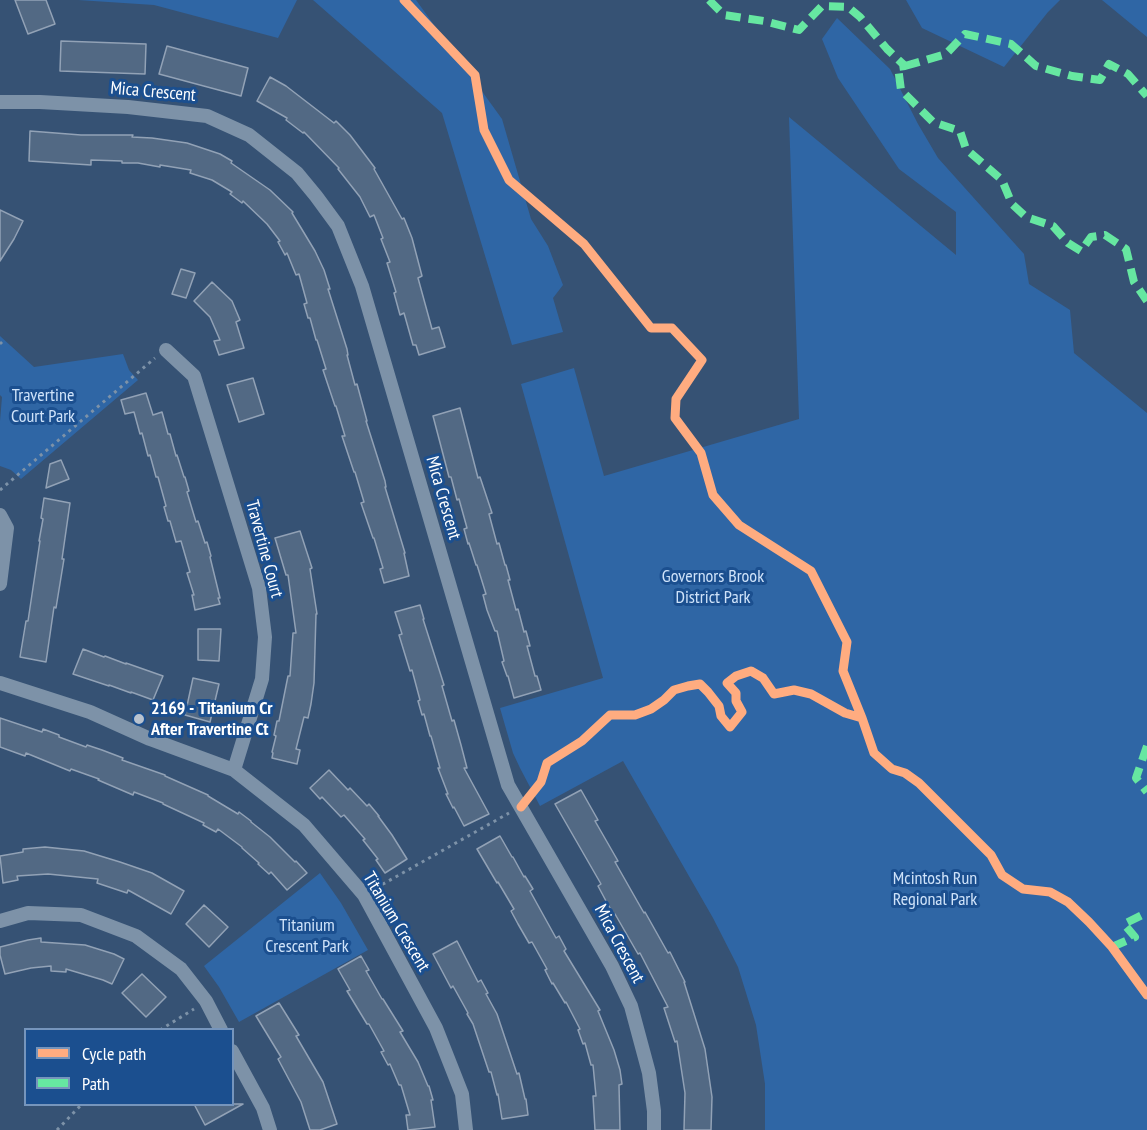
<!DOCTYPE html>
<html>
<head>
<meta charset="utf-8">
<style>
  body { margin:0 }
  #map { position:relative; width:1147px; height:1130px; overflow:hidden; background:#365274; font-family:"PT Sans Narrow",sans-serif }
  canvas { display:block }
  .legend { position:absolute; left:24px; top:1028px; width:210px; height:78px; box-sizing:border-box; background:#1b4f8f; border:2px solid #7695bc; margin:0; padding:8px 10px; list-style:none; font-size:18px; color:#fff }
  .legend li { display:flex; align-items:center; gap:12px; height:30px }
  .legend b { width:30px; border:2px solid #7695bc }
</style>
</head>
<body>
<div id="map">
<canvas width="1147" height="1130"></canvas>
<ul class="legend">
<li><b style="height:8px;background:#ffac80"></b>Cycle path</li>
<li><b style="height:8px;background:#66e7a1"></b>Path</li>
</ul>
</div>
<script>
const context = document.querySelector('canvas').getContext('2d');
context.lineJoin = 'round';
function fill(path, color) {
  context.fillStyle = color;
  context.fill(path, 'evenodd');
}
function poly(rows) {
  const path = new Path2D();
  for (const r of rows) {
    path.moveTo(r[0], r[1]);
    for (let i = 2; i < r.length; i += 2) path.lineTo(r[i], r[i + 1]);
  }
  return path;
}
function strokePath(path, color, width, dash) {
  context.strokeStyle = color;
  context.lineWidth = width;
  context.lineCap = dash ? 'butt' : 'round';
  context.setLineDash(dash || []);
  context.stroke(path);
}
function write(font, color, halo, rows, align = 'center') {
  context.font = font + ' "PT Sans Narrow",sans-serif';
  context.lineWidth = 6;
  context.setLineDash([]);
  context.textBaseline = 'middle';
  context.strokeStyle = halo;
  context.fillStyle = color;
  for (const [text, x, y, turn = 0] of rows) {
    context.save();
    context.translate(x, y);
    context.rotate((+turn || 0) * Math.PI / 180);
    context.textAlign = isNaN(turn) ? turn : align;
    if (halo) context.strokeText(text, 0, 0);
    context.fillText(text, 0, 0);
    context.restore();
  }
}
fill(poly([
  [78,0,297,0,278,38,154,5],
  [313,0,416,0,502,119,531,219,548,246,563,285,553,298,563,332,512,345,442,113],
  [906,0,1060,0,1048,12,1004,67,922,28],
  [1102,0,1147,0,1147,37],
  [837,18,890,69,918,124,938,158,1024,254,1029,284,1070,310,1074,353,1147,413,1147,1130,765,1130,765,1084,756,1025,738,967,713,918,623,761,540,806,520,768,513,753,500,708,603,678,521,384,574,368,604,476,799,419,789,117,956,255,956,212,899,169,838,78,822,39],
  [0,336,34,367,123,354,129,370,138,380,21,479,11,470,0,466,0,421,2,397,0,395],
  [320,873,341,903,368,950,239,1022,219,987,204,966]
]), '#2f66a5');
const building = poly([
  [15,0,46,0,55,24,28,34,15,0],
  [61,41,146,44,145,74,60,71,61,41],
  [167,46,248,68,241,96,159,74,167,46],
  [270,77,286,86,334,123,336,121,350,135,375,168,374,169,402,219,404,218,412,238,422,276,418,278,432,329,439,327,445,347,419,355,416,345,413,345,404,313,400,315,394,293,396,292,387,263,390,262,381,239,383,238,374,215,370,217,360,197,338,169,339,168,304,132,303,133,286,120,287,118,257,101,270,77],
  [30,131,81,135,133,135,132,137,152,138,187,143,220,154,232,161,231,163,270,190,293,212,292,213,315,251,324,270,330,289,328,289,347,349,348,355,347,355,355,385,357,384,367,421,366,421,385,481,386,487,385,487,405,553,404,553,409,576,384,583,380,569,383,568,374,538,373,538,361,503,364,502,355,472,354,472,342,436,345,436,336,406,335,406,323,370,326,369,317,340,316,340,310,318,308,318,304,304,307,303,299,274,296,275,287,253,285,255,278,242,280,241,267,224,243,201,242,203,230,194,232,192,212,180,190,173,191,170,160,165,160,167,138,163,122,163,122,161,91,160,91,165,29,161,30,131],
  [0,210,23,221,14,239,0,261,0,210],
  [181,269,195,273,186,298,172,294,181,269],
  [212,282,232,301,240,320,236,322,244,348,219,355,214,341,220,340,210,317,194,301,212,282],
  [253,378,264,414,239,422,227,385,253,378],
  [146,393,153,415,162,412,168,434,170,434,176,456,177,455,184,477,185,477,189,491,187,492,196,522,198,521,205,543,207,542,211,556,210,557,220,598,218,598,220,604,195,610,192,595,194,595,187,573,190,572,181,541,176,542,170,521,168,521,164,507,166,506,158,477,156,477,150,455,148,456,142,433,140,434,134,412,125,414,121,400,146,393],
  [460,408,478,478,480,477,492,513,489,514,497,544,499,543,505,565,506,565,510,580,508,580,516,610,518,609,524,632,526,631,530,646,527,646,535,676,537,676,541,690,514,698,508,676,507,676,502,662,504,661,497,631,495,631,487,610,483,595,486,594,477,565,476,565,469,543,468,544,464,529,467,528,459,499,457,500,451,477,449,477,433,416,460,408],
  [61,460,69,479,46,488,50,464,61,460],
  [44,498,70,503,62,559,64,559,56,608,54,607,46,662,20,657,26,621,28,621,40,541,39,541,43,519,41,518,44,498],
  [300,531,312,568,310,569,317,614,316,614,314,683,311,704,308,718,304,717,296,749,300,750,297,764,272,758,273,753,272,752,276,736,274,735,277,721,279,721,288,676,290,676,293,633,296,633,288,575,286,575,275,538,300,531],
  [420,605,424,619,423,619,444,685,442,686,452,721,454,720,461,745,467,768,464,768,489,814,464,826,454,807,453,808,446,794,448,794,438,768,440,768,431,736,430,736,424,714,422,715,418,701,420,700,412,670,410,671,399,635,402,634,395,612,420,605],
  [198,629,221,629,219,661,198,660,198,629],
  [83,649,104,657,105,656,126,664,126,663,163,676,153,700,131,692,131,693,109,685,109,686,73,674,83,649],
  [193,678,219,684,210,722,185,715,193,678],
  [0,718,42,732,43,729,59,735,59,737,86,747,87,745,102,750,123,758,122,760,165,775,165,776,208,795,208,796,238,814,239,812,251,821,251,822,270,837,295,862,296,861,307,873,287,890,271,872,269,874,258,864,259,863,242,848,242,847,218,829,216,832,203,825,204,823,163,804,163,803,134,792,133,795,98,780,99,779,71,769,70,771,26,753,25,756,0,747,0,718],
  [329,770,348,790,350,788,367,806,369,804,379,816,378,816,392,835,407,859,385,873,376,860,378,859,363,840,365,839,344,815,341,817,322,797,320,799,310,788,329,770],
  [581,790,598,820,595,821,618,861,615,862,644,913,645,912,668,953,670,952,685,982,684,982,705,1049,712,1097,711,1130,684,1130,685,1093,677,1041,675,1042,664,1008,668,1007,640,953,638,954,615,914,614,915,606,901,598,886,601,884,555,804,581,790],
  [500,836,512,857,513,857,524,877,525,876,533,889,530,891,556,938,559,936,566,949,564,951,600,1010,598,1011,614,1050,620,1070,622,1084,619,1085,620,1130,595,1130,593,1096,596,1096,593,1065,591,1065,585,1043,583,1044,578,1030,580,1029,566,1002,565,1003,553,983,552,984,545,970,547,969,532,942,529,943,518,924,511,911,514,909,498,882,497,883,477,849,500,836],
  [45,847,84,851,120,862,152,873,184,891,171,914,128,890,127,893,97,883,98,879,48,874,17,876,18,880,3,883,0,856,23,852,23,849,45,847],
  [204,905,228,927,209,947,186,924,204,905],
  [41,938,41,942,85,945,114,954,124,959,112,984,103,980,66,969,66,972,51,971,51,966,31,968,5,974,0,955,0,947,28,940,41,938],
  [457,941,478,982,481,980,488,993,486,994,497,1014,517,1074,519,1073,525,1099,526,1099,528,1115,502,1119,498,1094,497,1095,491,1072,489,1072,473,1024,467,1014,468,1013,453,986,451,988,433,954,457,941],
  [361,956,369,970,366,971,382,999,383,999,403,1031,400,1032,418,1062,428,1086,429,1086,433,1100,431,1100,435,1127,408,1130,406,1115,410,1115,401,1085,399,1085,390,1064,388,1065,381,1052,384,1051,369,1024,367,1024,347,991,350,990,338,969,361,956],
  [142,974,166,997,146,1017,122,993,142,974],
  [279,1003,299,1035,296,1036,323,1082,337,1124,320,1130,310,1130,301,1102,278,1059,281,1057,256,1016,279,1003],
  [194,1104,243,1104,205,1125,194,1104]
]);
fill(building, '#526984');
strokePath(building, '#92a2b6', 1.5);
strokePath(poly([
  [0,342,2,344],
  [0,490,155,358],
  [376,888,509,813],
  [160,1030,194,1009],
  [57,1130,82,1104]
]), '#7d92a8', 3, [3, 4.5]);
strokePath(poly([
  [0,102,40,102,128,107,207,116,249,135,297,173,316,196,338,226,362,286,508,785,612,966,631,1006,649,1073,654,1111,654,1130],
  [166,350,194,376,259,588,265,637,262,679,234,770],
  [0,515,7,528,0,584],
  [0,683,90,712,150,739,234,770,304,825,364,895,436,1028,462,1094,466,1130],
  [0,921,28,913,81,915,136,936,181,969,206,1001,221,1030],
  [232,1051,263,1108,270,1130]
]), '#7d92a8', 14);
strokePath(poly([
  [709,0,724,15,764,21,799,30,822,6,848,7,860,17,887,49,905,66,898,67,901,90,933,122,960,131,966,149,1002,180,1012,204,1026,217,1053,226,1068,243,1081,251,1091,237,1105,235,1126,249,1134,282,1147,301],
  [905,66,946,54,965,34,1011,44,1036,66,1072,76,1100,80,1109,64,1128,74,1147,96],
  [1147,746,1136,778,1147,792],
  [1112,947,1135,937,1124,924,1146,913,1147,914]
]), '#66e7a1', 8, [15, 8]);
strokePath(poly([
  [404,0,475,75,484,130,509,180,584,244,651,328,672,328,702,360,676,399,675,418,701,453,713,495,739,525,811,571,847,642,843,671,862,718],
  [521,807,541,782,547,763,582,741,610,715,635,715,651,709,664,700,674,690,688,686,700,684,708,692,719,706,721,716,730,727,742,712,736,701,736,693,727,683,736,676,751,671,763,678,774,694,794,690,811,694,845,713,862,718,874,753,892,769,905,773,919,783,991,855,1002,875,1023,889,1050,892,1068,902,1089,922,1112,947,1147,995]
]), '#ffac80', 9);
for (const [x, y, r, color] of [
  [139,719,6,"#b9c2ce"]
]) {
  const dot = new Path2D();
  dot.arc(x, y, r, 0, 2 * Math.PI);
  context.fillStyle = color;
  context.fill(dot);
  strokePath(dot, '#1b4f8f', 2);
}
write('18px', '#fff', '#1b4f8f', [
  ["Mica Crescent",153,92,5],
  ["Mica Crescent",443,498,74],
  ["Travertine Court",264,549,75],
  ["Titanium Crescent",396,922,59],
  ["Mica Crescent",619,944,62]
]);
write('18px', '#cfe3fa', '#1b4f8f', [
  ["Travertine",43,396],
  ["Court Park",43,417],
  ["Governors Brook",713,577],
  ["District Park",713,598],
  ["Mcintosh Run",935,879],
  ["Regional Park",935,900],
  ["Titanium",307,926],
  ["Crescent Park",307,947]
]);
write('bold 18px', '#fff', '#1b4f8f', [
  ["2169 - Titanium Cr",151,709],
  ["After Travertine Ct",151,730]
], 'left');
</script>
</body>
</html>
